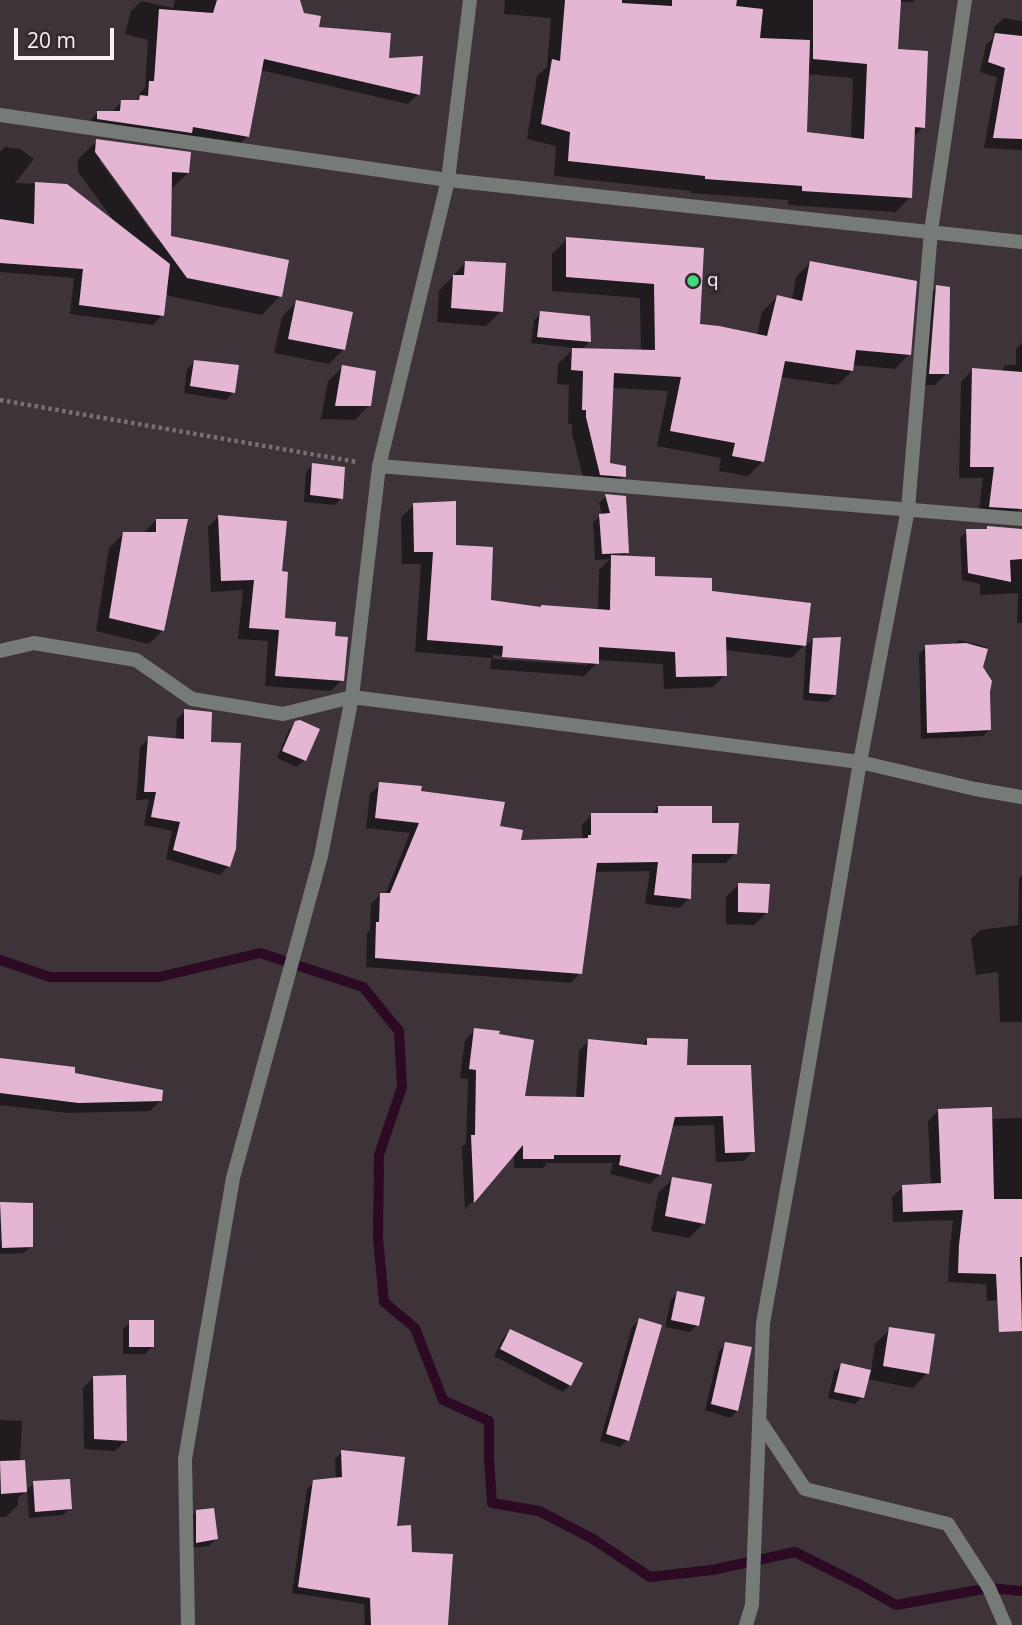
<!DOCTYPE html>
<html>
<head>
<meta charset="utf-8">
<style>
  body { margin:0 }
  #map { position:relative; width:1022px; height:1625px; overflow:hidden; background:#3d3339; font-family:"Open Sans",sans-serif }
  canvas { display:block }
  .scale { position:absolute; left:14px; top:28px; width:100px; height:32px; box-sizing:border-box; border:4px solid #f8f2f6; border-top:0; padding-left:9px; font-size:21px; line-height:24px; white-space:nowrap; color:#f8f2f6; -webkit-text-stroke:5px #33292f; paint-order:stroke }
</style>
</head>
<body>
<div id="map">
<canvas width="1022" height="1625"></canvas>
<div class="scale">20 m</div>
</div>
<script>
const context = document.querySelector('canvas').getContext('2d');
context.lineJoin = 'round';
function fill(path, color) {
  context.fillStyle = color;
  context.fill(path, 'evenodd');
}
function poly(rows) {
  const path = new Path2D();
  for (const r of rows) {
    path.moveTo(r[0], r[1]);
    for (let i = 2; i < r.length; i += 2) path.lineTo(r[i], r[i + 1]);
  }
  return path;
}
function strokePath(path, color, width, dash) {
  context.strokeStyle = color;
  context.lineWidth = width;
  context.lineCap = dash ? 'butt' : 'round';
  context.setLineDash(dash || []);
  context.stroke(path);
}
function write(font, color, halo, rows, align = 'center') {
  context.font = font + ' "Open Sans",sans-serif';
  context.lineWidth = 7;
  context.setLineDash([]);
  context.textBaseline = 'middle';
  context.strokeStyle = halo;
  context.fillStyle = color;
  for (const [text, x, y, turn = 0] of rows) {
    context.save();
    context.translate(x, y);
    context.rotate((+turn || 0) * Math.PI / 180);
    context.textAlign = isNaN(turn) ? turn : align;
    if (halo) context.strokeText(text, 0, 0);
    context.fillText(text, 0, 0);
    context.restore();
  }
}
fill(poly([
  [175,0,298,0,303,15,317,29,387,60,418,94,408,104,260,70,248,136,237,146,88,123,98,112,111,113,121,102,135,102,139,98,139,94,145,88,148,40,125,34,131,11,141,1,173,8],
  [505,0,915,0,913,2,899,2,897,51,923,127,913,137,910,197,896,212,788,205,788,200,691,193,691,191,554,176,556,146,527,139,537,76,547,67,551,18,504,14],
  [807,74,853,78,851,139,805,133],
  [1004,18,1022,21,1022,150,984,148,997,77,980,72,986,45,993,38,994,27],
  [97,141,188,173,170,190,169,238,280,296,262,315,169,296,165,291,162,315,153,325,70,314,74,278,0,272,0,152,5,147,20,149,34,159,15,183,67,185,114,221,78,172,78,159],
  [99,160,103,160,159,236,156,238],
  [567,239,702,249,698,326,757,335,762,312,777,297,792,301,796,277,811,262,909,354,895,369,853,365,852,371,837,385,780,377,763,461,748,476,719,471,721,458,657,446,668,391,612,388,608,464,624,476,610,491,586,489,572,433,572,424,568,424,569,385,557,384,558,364,574,348,531,343,534,320,541,313,589,342,581,350,641,351,640,298,552,291,552,254],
  [466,262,501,311,486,326,437,322,439,291],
  [937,287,947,373,935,385,918,385,925,299],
  [296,302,343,350,329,364,274,353,282,317],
  [1022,343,1022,503,1020,509,1009,520,978,518,983,478,959,478,961,382,972,370,1000,372,1006,365,1016,365,1016,349],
  [194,362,233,393,226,400,184,393,187,369],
  [343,367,369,405,355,420,321,419,328,381],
  [313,465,341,498,335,505,304,502,306,472],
  [606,496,628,552,622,557,653,578,710,592,804,645,792,658,725,650,725,675,713,687,664,689,663,664,597,660,597,663,584,676,490,669,492,658,415,652,421,564,402,564,401,517,414,505,454,546,489,602,540,608,598,611,599,570,610,559,595,560,593,522,602,515,599,503],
  [493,655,587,662,587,665,493,659],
  [219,516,280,573,283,619,333,638,342,680,331,691,265,686,268,641,238,639,243,590,211,592,208,527],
  [156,520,163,630,149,644,96,631,109,548,123,534,143,534],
  [988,528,1022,543,1022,623,1017,623,1018,593,980,595,980,584,962,580,960,538,967,531,985,530],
  [814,639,835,695,828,702,803,700,806,646],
  [959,640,987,647,981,668,990,729,983,736,921,739,919,654,926,647,952,646],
  [185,711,210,744,234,849,228,866,220,875,166,859,172,831,144,825,149,799,136,800,140,747,149,738,176,740,177,719],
  [296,722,304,760,297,767,277,758,289,730],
  [380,784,419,792,498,828,519,841,582,840,582,825,591,815,651,815,658,807,711,825,735,853,726,863,690,863,689,898,680,908,645,904,650,871,594,872,580,973,571,983,366,967,367,933,370,930,371,904,380,895,385,895,410,833,366,828,370,794],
  [1022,875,1022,1022,1000,1022,998,972,976,975,971,939,980,930,1018,925,1019,878],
  [739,884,767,912,754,925,726,924,726,897],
  [475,1030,523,1098,576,1099,579,1051,588,1041,641,1046,648,1039,685,1066,753,1151,744,1161,716,1162,714,1125,671,1126,660,1174,650,1184,610,1174,613,1163,547,1163,543,1168,514,1168,514,1153,465,1210,462,1147,466,1143,468,1079,460,1078,465,1040],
  [0,1060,74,1074,160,1101,150,1111,67,1113,0,1105],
  [938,1111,990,1119,1022,1118,1022,1299,987,1301,986,1284,948,1282,949,1257,953,1220,893,1222,892,1197,903,1187,931,1185,928,1121],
  [673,1179,704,1223,689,1238,651,1231,658,1193],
  [0,1204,31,1246,24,1253,0,1254],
  [677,1293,697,1325,690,1332,665,1327,671,1300],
  [639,1320,627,1440,620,1447,600,1441,632,1327],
  [130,1322,152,1347,145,1354,123,1354,123,1329],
  [890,1329,927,1373,913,1388,867,1379,862,1397,855,1404,828,1398,834,1372,841,1365,871,1372,875,1344],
  [510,1331,570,1385,563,1392,494,1356,503,1338],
  [726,1344,737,1411,730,1418,705,1410,719,1351],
  [94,1377,125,1441,115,1451,84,1449,83,1388],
  [0,1420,22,1421,20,1462,25,1492,18,1498,18,1505,6,1517,0,1517],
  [342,1452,395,1528,410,1554,445,1625,365,1625,364,1604,292,1593,307,1489,314,1482,336,1479,335,1459],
  [34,1483,70,1508,63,1515,29,1518,27,1490],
  [196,1512,216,1539,209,1546,190,1548,189,1519]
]), '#0007');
strokePath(poly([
  [0,960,50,977,159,977,260,953,363,987,399,1031,402,1087,379,1155,378,1238,384,1302,415,1328,443,1400,489,1421,489,1459,492,1503,539,1511,593,1539,650,1577,712,1570,795,1552,861,1585,896,1605,989,1588,1022,1591]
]), '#2c0a23', 10);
fill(poly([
  [217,0,300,0,304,13,321,16,319,27,391,33,389,58,423,56,420,95,264,59,249,137,193,127,192,133,97,119,97,111,120,111,121,100,139,100,140,95,148,96,149,81,154,81,159,9,213,13],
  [565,0,622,0,622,3,672,6,672,0,737,0,736,6,763,9,760,38,810,40,807,132,864,139,867,64,813,59,813,0,901,0,898,49,928,51,925,128,915,127,912,198,802,191,802,186,705,179,705,176,568,161,570,132,541,124,552,59,560,61],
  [995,33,1022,36,1022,139,993,138,1005,68,988,62],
  [96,139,191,152,189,173,172,172,171,236,289,260,282,297,187,278,95,152],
  [35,182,67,184,170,264,164,316,79,305,83,269,0,263,0,219,34,224],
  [566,237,704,248,700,324,719,326,767,336,777,295,802,301,810,261,917,281,911,355,856,350,853,371,785,361,764,462,732,456,735,443,670,431,681,377,614,373,610,463,626,466,626,477,600,475,586,417,586,410,582,410,583,371,571,370,572,348,655,350,654,284,566,277],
  [465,261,506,263,503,312,451,308,453,275,464,275],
  [936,285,950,287,949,374,929,374],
  [296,300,353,312,345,350,288,339],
  [540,311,590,316,591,342,537,337],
  [194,360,239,365,235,393,190,386],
  [342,365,376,371,371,406,335,406],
  [972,368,1022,372,1022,509,989,507,994,467,970,467],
  [312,463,345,467,343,499,310,495],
  [605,494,626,496,629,553,602,554,599,514,610,513],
  [456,501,456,545,493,547,491,600,541,607,541,605,610,610,611,555,655,557,655,576,712,578,712,591,811,603,806,646,726,637,727,676,676,677,675,652,599,647,599,664,502,657,503,646,427,640,433,552,414,552,413,503],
  [218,515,287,521,282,571,288,572,285,618,336,622,335,636,348,637,344,681,275,676,279,630,249,628,254,580,221,581],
  [156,519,188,519,164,631,109,618,123,532,156,532],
  [987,526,1022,529,1022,559,1010,560,1011,582,968,573,966,529,987,529],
  [841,637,836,695,809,693,813,638],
  [966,643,988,649,983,667,992,681,990,692,991,730,927,733,925,645],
  [184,709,212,712,211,742,241,743,236,849,230,867,173,850,180,822,151,817,156,792,144,792,148,736,184,739],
  [300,720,320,729,306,761,282,751,295,721],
  [379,782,422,786,421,791,505,802,500,826,523,830,521,840,588,838,588,835,591,835,591,813,658,813,658,806,712,806,712,823,739,823,737,854,692,854,691,899,654,895,658,862,597,863,582,974,375,958,376,922,379,922,380,893,390,893,419,823,375,818],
  [738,883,770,884,768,913,738,912],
  [474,1028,500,1031,499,1034,534,1040,525,1096,584,1097,588,1039,647,1045,647,1038,688,1039,687,1065,751,1065,755,1152,725,1153,723,1116,675,1117,661,1175,619,1165,621,1155,554,1155,554,1159,523,1159,523,1145,474,1203,471,1135,475,1135,476,1070,469,1069],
  [0,1058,75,1067,75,1073,163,1090,162,1101,78,1103,0,1093],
  [992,1107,994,1199,1022,1199,1022,1257,1020,1257,1022,1331,999,1332,996,1274,958,1273,959,1245,963,1210,903,1212,902,1185,941,1183,938,1109],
  [672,1177,712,1184,705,1224,665,1216],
  [0,1202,33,1203,33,1247,2,1248],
  [677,1291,705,1297,699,1326,671,1320],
  [639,1318,662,1325,629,1441,606,1434],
  [129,1320,154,1320,154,1347,129,1347],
  [889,1327,935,1334,929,1374,883,1366],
  [510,1329,583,1363,571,1386,500,1349],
  [725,1342,752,1347,738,1411,711,1404],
  [841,1363,871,1370,864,1398,834,1392],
  [126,1375,127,1441,94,1439,93,1376],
  [341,1450,405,1457,397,1526,411,1525,412,1552,453,1554,448,1625,371,1625,370,1598,298,1587,313,1480,342,1477],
  [25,1460,27,1492,1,1494,0,1461],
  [70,1479,72,1509,35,1512,33,1481],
  [214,1508,218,1539,196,1543,196,1510]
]), '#e5b6d4');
strokePath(poly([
  [0,400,357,462]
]), '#786f74', 4.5, [3.5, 3.5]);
strokePath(poly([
  [0,115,448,180,1022,242],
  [379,466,1022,519],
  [0,651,34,643,136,660,192,699,283,714,352,697,860,762,975,789,1022,797],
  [759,1420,805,1489,948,1524,989,1588,1005,1625],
  [188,1625,185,1459,233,1178,321,856,352,697,379,466,448,180,470,0],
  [746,1625,752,1605,763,1323,797,1134,860,762,908,509,931,231,965,0]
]), '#777b78', 14);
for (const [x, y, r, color] of [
  [693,281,7,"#41d77c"]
]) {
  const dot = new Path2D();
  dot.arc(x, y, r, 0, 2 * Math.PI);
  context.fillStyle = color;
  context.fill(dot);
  strokePath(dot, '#33292f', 2.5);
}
write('19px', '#f8f2f6', '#33292f', [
  ["q",707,281]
], 'left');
</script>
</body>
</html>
